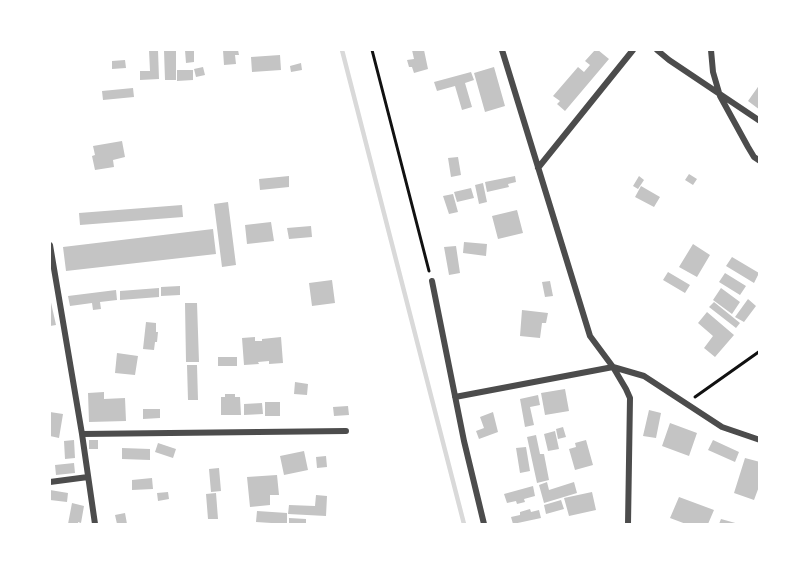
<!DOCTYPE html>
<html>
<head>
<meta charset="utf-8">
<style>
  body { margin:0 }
  #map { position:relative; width:809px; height:574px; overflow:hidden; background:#fff; font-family:Barlow,sans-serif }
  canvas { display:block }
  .frame { position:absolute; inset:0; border:51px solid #fff; pointer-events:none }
</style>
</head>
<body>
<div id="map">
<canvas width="809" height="574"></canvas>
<div class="frame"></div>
</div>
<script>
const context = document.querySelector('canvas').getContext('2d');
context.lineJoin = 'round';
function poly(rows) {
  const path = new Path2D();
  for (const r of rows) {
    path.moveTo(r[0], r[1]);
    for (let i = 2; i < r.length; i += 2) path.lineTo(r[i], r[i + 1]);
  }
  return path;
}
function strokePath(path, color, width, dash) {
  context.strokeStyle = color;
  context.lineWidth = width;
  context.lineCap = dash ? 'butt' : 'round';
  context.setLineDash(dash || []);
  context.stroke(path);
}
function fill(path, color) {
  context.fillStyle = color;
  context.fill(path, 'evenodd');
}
strokePath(poly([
  [342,50,464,524]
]), '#d9d9d9', 4.5);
fill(poly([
  [149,50,158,50,159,79,140,80,140,71,150,71],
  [164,50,176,50,176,80,165,80],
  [185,50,194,50,194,62,186,63],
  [223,50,238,50,239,55,235,55,236,64,224,65],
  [412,50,424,50,428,69,414,73,412,67,409,67,407,60,414,59],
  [595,50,598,50,609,59,565,111,557,104,560,101,553,96,578,67,584,72,590,65,585,61],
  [280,55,281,70,252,72,251,57],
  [125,60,126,68,112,69,112,61],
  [301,63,302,70,291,72,290,66],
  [203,67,205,75,196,77,194,69],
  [494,67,505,106,485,112,474,73],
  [177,70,193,70,193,80,177,81],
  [471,72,474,80,465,83,472,107,462,110,455,86,437,91,434,82],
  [760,84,760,110,748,101],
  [133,88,134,97,103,100,102,91],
  [122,141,125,157,113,160,114,167,95,170,92,156,95,155,93,146],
  [458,157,461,175,451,177,448,158],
  [689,174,697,179,693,185,685,180],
  [289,176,289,187,260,190,259,179],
  [515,176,516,182,508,184,509,187,487,192,485,182],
  [639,176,644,180,638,189,633,186],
  [483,183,487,202,479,204,475,185],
  [641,186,660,197,654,207,635,197],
  [471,188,474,198,457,202,454,192],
  [453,194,458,212,449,214,443,196],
  [228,202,236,265,222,267,214,204],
  [182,205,183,217,80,225,79,213],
  [517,210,523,233,498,239,492,216],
  [271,222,274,241,247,244,245,225],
  [311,226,312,237,289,239,287,228],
  [213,229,216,254,66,271,63,247],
  [464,242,487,244,486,256,463,253],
  [693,244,710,255,697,277,679,267],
  [456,246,460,273,449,275,444,247],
  [732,257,759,273,754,283,726,266],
  [668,272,690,285,685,293,663,280],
  [725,273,746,286,740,295,719,282],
  [332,280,335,303,312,306,309,283],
  [550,281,553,296,545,297,542,282],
  [180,286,180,295,161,296,161,287],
  [159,288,159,297,120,300,120,291],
  [721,288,740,302,732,314,713,300],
  [116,290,117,300,100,302,101,309,93,310,92,303,70,306,68,296],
  [50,298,56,325,50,326],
  [748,299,756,306,744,322,735,317],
  [714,302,740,323,736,328,709,307],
  [185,303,197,303,199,362,186,362],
  [522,310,548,313,546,323,542,323,540,338,520,336],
  [707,312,734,335,715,357,704,348,713,336,698,323],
  [146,322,156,323,156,332,158,332,157,342,155,342,154,350,143,349],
  [255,337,255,341,262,341,262,339,281,337,283,363,269,364,269,361,258,362,259,364,244,365,242,338],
  [117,353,138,356,135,375,115,373],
  [218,357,237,357,237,366,218,366],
  [187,365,197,365,198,400,188,400],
  [295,382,308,384,307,395,294,394],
  [565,389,569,411,545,415,541,393],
  [104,392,104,399,125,398,126,421,89,422,88,393],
  [225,394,235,394,235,397,240,397,241,415,221,415,221,397,225,397],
  [538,395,540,405,530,407,534,425,525,427,520,399],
  [265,402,280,402,280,416,265,416],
  [262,403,263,414,244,415,244,404],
  [348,406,349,415,334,416,333,407],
  [143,409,160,409,160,418,143,419],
  [649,410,661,413,656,438,643,436],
  [50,412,63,414,59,438,50,436],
  [493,412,498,432,479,439,476,431,484,428,480,417],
  [670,423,697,433,689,456,662,446],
  [563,427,566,437,558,439,556,429],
  [555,431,559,449,548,451,544,434],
  [536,435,540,454,544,454,549,480,537,483,527,437],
  [74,440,75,458,65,459,64,441],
  [89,440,98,440,98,449,89,449],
  [586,440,593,465,575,470,569,449,576,447,575,443],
  [713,440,739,452,735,462,708,450],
  [158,443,176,449,173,458,155,452],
  [526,447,530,471,520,473,516,448],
  [122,448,150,449,150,460,122,459],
  [304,451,308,470,284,475,280,456],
  [326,456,327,467,317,468,316,457],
  [745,458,760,462,760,484,754,500,734,493],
  [74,463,75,473,56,475,55,465],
  [219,468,221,491,211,492,209,469],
  [277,475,279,495,270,495,270,505,250,507,247,477],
  [152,478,153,489,132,490,132,480],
  [547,482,549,490,574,482,577,493,544,503,539,485],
  [533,486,535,496,524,499,525,502,517,504,516,501,507,503,504,494],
  [50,490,68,493,67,502,50,500],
  [168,492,169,499,158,501,157,493],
  [592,492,596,510,569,516,564,498],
  [216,493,218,519,208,519,206,494],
  [316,495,327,496,326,516,288,514,289,505,315,506],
  [679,497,714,510,708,524,686,524,670,518],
  [561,500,564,509,546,514,544,505],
  [72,503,84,506,81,523,78,522,78,524,68,524],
  [530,509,531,512,539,510,541,518,513,524,511,517,520,515,520,512],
  [257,511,287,513,287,524,256,522],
  [125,513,127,524,117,524,115,515],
  [289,518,306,519,306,524,289,524],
  [721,519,739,524,719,524]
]), '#c4c4c4');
strokePath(poly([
  [372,50,429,271],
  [695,397,760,351]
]), '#111', 3);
strokePath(poly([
  [502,50,590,336,613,367,626,389,630,398,628,524],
  [657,50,669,60,760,121],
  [711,50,713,72,720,96,748,147,754,157,760,161],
  [538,168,633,50],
  [50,245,82,434,95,524],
  [432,281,464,441,484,524],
  [455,397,613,367,644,376,722,427,760,440],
  [82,434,346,431],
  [50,482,88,477]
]), '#4c4c4c', 6);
</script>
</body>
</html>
